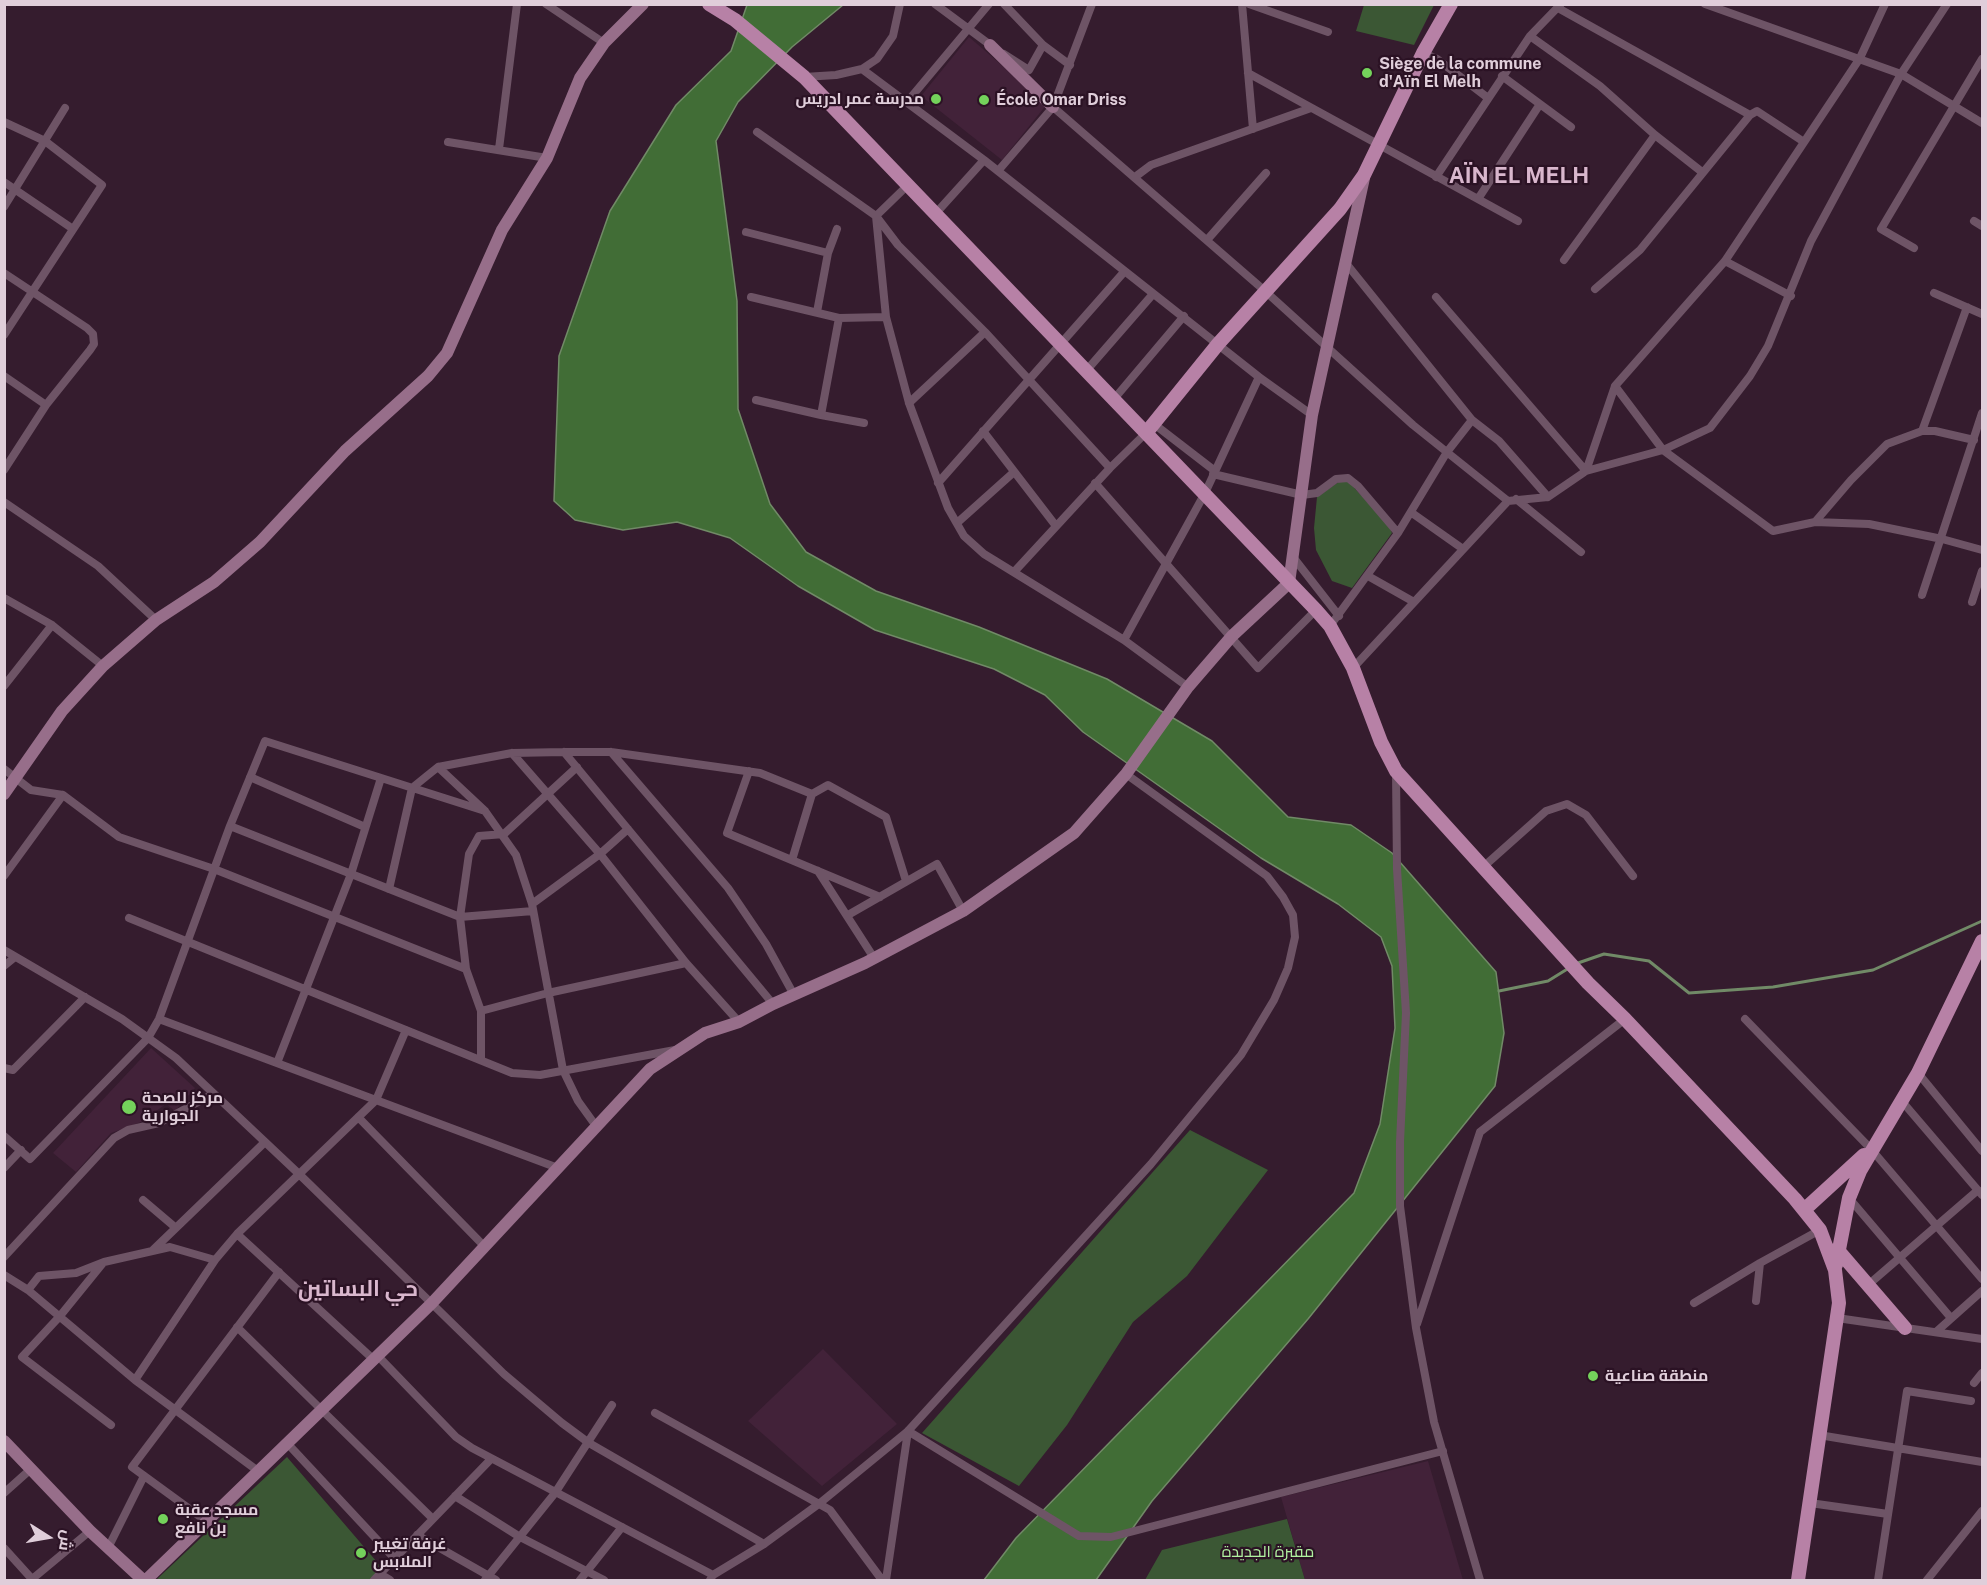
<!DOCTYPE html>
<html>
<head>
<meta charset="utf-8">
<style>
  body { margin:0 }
  #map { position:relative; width:1987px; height:1585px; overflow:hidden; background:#351c2e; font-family:"Public Sans",Cairo,sans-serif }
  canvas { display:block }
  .frame { position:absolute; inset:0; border:6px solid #e0ceda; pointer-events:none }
  .north { position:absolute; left:18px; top:1507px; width:60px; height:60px; -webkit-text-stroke:4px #2b1224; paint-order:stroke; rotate:101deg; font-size:16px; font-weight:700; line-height:24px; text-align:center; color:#e0ceda }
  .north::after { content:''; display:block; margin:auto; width:21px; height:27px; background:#e0ceda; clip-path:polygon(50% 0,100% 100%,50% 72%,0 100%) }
</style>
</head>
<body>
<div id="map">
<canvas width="1987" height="1585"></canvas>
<div class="frame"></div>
<div class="north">ش</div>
</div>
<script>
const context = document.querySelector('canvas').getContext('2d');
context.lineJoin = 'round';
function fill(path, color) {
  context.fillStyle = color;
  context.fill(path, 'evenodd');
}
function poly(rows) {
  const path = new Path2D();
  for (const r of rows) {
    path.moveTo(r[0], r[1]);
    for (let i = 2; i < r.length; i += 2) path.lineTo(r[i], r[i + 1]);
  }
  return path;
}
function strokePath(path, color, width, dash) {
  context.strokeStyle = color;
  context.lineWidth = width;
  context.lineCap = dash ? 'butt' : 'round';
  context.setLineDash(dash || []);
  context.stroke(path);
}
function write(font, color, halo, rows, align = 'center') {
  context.font = font + ' "Public Sans",Cairo,sans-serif';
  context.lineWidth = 4.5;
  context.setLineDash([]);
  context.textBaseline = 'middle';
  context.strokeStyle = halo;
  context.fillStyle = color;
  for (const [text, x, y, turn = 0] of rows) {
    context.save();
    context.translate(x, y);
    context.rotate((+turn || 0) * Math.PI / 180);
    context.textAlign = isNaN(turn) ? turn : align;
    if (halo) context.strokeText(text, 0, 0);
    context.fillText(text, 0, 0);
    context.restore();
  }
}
fill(poly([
  [969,37,1047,104,1002,160,921,96],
  [151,1048,195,1088,175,1111,166,1104,141,1122,111,1133,76,1172,53,1153],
  [823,1349,897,1424,822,1486,748,1421],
  [1428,1461,1463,1580,1305,1580,1281,1497]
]), '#422239');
fill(poly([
  [1364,5,1364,4,1434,5,1414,45,1356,31],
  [1340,481,1349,482,1389,526,1392,533,1352,588,1332,581,1316,550,1314,528,1317,497],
  [1190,1130,1268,1170,1187,1276,1133,1322,1067,1425,1019,1486,922,1433],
  [287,1457,383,1569,371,1580,156,1580],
  [1287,1519,1305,1580,1145,1580,1162,1550]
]), '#3b5734');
const water = poly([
  [747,5,843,5,792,47,738,102,716,141,737,301,738,409,770,504,806,552,876,591,979,627,1107,679,1212,741,1288,817,1351,825,1392,853,1496,972,1504,1033,1495,1086,1308,1319,1152,1501,1096,1580,984,1580,1016,1538,1354,1193,1380,1124,1395,1028,1392,966,1381,937,1338,904,1261,858,1083,732,1045,695,994,669,875,630,798,586,730,538,677,522,623,530,575,520,554,501,559,356,610,211,676,105,731,51,747,5]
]);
fill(water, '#416d36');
strokePath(water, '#718a67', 1.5);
strokePath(poly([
  [1578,963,1604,954,1649,961,1689,993,1773,987,1873,970,1982,921],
  [1499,991,1548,981,1569,968]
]), '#718a67', 3);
strokePath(poly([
  [546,4,604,43],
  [935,4,993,47],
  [1004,4,1043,45],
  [1242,4,1253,129],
  [1249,4,1328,32],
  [1705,4,1901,74,1982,123],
  [1558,8,1750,115,1640,250,1595,289],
  [1530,36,1600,86,1655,135,1702,172],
  [1423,53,1437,59,1488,98],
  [1004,54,1029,70,1043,45,1070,65],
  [862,69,984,160,1259,377,1312,415],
  [1248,73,1518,221],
  [1502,76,1571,127],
  [804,77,836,75,862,69,877,59,893,36,900,4],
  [907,102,989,4],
  [1053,107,1265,291,1413,425,1508,501,1353,668],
  [1750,115,1757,111,1804,142],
  [4,122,45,141,102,185,4,335],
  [757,132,876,216,898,245,985,332,1110,468],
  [448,142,547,158],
  [499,149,517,4],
  [998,171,1053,107,1092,4],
  [1135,177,1151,165,1311,108],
  [1436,177,1530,36,1560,5],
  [4,182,73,229],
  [908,185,876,216,886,317,909,403,948,508,964,536,984,554,1124,640,1188,687],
  [1478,199,1540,104],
  [4,207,65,108],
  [937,212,984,160],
  [1974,221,1982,226],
  [746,232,828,253],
  [1207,240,1266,173],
  [1914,248,1881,229,1982,59],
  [1564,260,1655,135],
  [1725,261,1791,296],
  [1345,262,1472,420,1499,441,1548,497],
  [4,273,87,328,93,334,94,344,90,350,46,405],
  [1934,293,1982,314],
  [751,297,839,318,886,317],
  [1436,297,1586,471],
  [817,312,828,253,837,229],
  [839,318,821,415,864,423],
  [1086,371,1153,294],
  [4,376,46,405,4,470],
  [1615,386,1663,450,1773,531,1815,522,1869,524,1942,539,1982,550],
  [1114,399,1184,316],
  [756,400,821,415],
  [909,403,985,332],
  [1154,424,1215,471],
  [983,431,1056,526],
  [1922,431,1967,307],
  [1586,471,1615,386,1725,261,1860,58,1885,4],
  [1213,474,1302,495,1317,493,1336,479,1348,478,1358,486,1398,533],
  [938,483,1124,272],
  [1095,483,1258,668,1316,610],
  [1516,499,1581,552],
  [1508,501,1548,497,1586,471,1663,450,1710,428,1750,376,1768,346,1811,241,1901,74,1947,4],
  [4,502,98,566,156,620],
  [1412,513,1463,549],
  [1815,522,1851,480,1887,444,1922,431,1935,431,1974,440],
  [957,523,1014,472],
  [1293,557,1339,616],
  [1014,572,1110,468,1146,433],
  [1368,576,1414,602],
  [1922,595,1982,413],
  [4,598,52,625,103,666],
  [1972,602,1982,571],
  [1330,626,1398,533,1447,452,1472,420],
  [1124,640,1205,493,1259,377],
  [4,686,52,625],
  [564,752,773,1004],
  [611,752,728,888,766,944,794,995],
  [512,753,600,854,686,963,739,1022],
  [438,767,485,811,516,855,532,904,563,1070,578,1101,596,1126],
  [4,769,31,790,63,795,119,837,214,869,466,969],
  [749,771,727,833,880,897],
  [1396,772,1397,869,1406,1013,1400,1142,1400,1206,1416,1328,1434,1422,1480,1580],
  [250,777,365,827],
  [230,826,460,917,533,911],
  [792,860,812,794],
  [1482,868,1546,811,1567,804,1586,815,1633,876],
  [818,871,874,958],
  [4,876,63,795],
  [389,889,412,788,428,775,438,767,512,753,564,752,611,752,760,773,812,794,828,785,886,817,906,881],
  [532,904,600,854,628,829],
  [848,915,937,864,963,911],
  [129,918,512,1073,540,1075,675,1050],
  [4,950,122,1019,176,1058,299,1174,504,1374,562,1423,589,1443,764,1544],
  [4,966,15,957],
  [481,1011,548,993,686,963],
  [159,1019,558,1168],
  [1745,1019,1871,1149,1982,1279],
  [481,1060,481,1011,466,969,460,917,469,854,479,836,504,834,577,767],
  [277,1063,351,874,381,778],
  [4,1068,13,1070,85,997],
  [1918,1073,1982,1151],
  [1900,1099,1982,1195],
  [358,1117,485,1247],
  [4,1136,30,1159,148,1038,159,1019,230,826,265,741,485,811],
  [4,1168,21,1150],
  [1849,1198,1951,1318],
  [143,1200,176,1228],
  [237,1234,373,1359],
  [153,1250,265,1142],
  [4,1257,114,1138,128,1130,159,1123,213,1094],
  [215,1260,170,1247,104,1262,76,1273,39,1276,28,1290,135,1380,258,1471],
  [103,1263,60,1316,22,1357,111,1425],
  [4,1275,28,1290],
  [1868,1285,1978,1190],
  [1756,1301,1760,1263,1820,1230],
  [1694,1303,1760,1263],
  [1837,1318,1982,1339],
  [1417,1324,1480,1132,1625,1019],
  [237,1327,433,1519],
  [1936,1332,1982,1291],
  [377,1355,456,1437,472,1448,713,1575],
  [135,1380,215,1260,237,1234,376,1100,406,1030],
  [1974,1383,1982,1373],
  [655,1413,830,1510,882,1580],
  [1819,1435,1982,1462],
  [287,1443,395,1559],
  [4,1493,32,1468],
  [455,1496,520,1537,604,1580],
  [1810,1503,1888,1514],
  [206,1521,132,1467,279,1272],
  [417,1535,496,1580],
  [109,1546,144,1476],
  [4,1548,32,1579],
  [380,1574,390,1580],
  [31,1580,90,1531],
  [374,1580,491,1459],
  [485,1580,555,1493,612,1405],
  [580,1580,622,1527],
  [710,1580,713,1575,764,1544,820,1503,908,1431,1151,1164,1241,1055,1274,1000,1288,968,1295,937,1293,915,1283,897,1267,876,1126,774],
  [886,1580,908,1431,1079,1536,1111,1537,1443,1451],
  [1878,1580,1907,1391,1971,1401],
  [1927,1580,1982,1511]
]), '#6e5466', 8);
strokePath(poly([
  [990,45,1053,107],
  [4,794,62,711,103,666,156,620,214,582,260,542,345,451,428,376,447,353,502,230,547,158,580,78,604,43,643,4],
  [4,1441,90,1531,143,1580],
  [146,1580,432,1303,650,1069,705,1033,739,1022,773,1004,865,963,963,911,1074,833,1126,774,1188,687,1232,636,1289,583,1312,415,1364,178]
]), '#976e8a', 12);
strokePath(poly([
  [709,4,735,20,804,77,1316,610,1330,626,1353,668,1381,742,1396,771,1588,983,1625,1019,1795,1199,1820,1230,1835,1270,1839,1303,1798,1580],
  [1146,433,1218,344,1340,209,1364,175,1423,53,1451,4],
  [1804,1210,1864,1155],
  [1837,1249,1905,1328],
  [1836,1265,1849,1198,1860,1171,1918,1073,1982,941]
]), '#b781a6', 14);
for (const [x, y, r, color] of [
  [1367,73,6,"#74d25b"],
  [936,99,6,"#74d25b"],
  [984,100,6,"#74d25b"],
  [129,1107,8,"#74d25b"],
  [1593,1376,6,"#74d25b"],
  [163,1519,6,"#74d25b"],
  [361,1553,6,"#74d25b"]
]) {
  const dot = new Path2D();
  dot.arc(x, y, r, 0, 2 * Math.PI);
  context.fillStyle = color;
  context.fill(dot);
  strokePath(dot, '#2b1224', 2);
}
write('bold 16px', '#e0ceda', '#2b1224', [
  ["Siège de la commune",1379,64],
  ["d'Aïn El Melh",1379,82],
  ["مدرسة عمر ادريس",924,99,"right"],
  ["École Omar Driss",996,100],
  ["مركز للصحة",142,1098],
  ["الجوارية",142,1116],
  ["منطقة صناعية",1605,1376],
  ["مسجد عقبة",175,1510],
  ["بن نافع",175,1528],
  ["غرفة تغيير",373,1544],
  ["الملابس",373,1562]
], 'left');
write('16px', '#b0f1a0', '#2b1224', [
  ["مقبرة الجديدة",1268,1552]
]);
write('bold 22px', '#d9b7cd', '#2b1224', [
  ["AÏN EL MELH",1519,176],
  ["حي البساتين",358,1289]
]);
</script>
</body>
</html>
